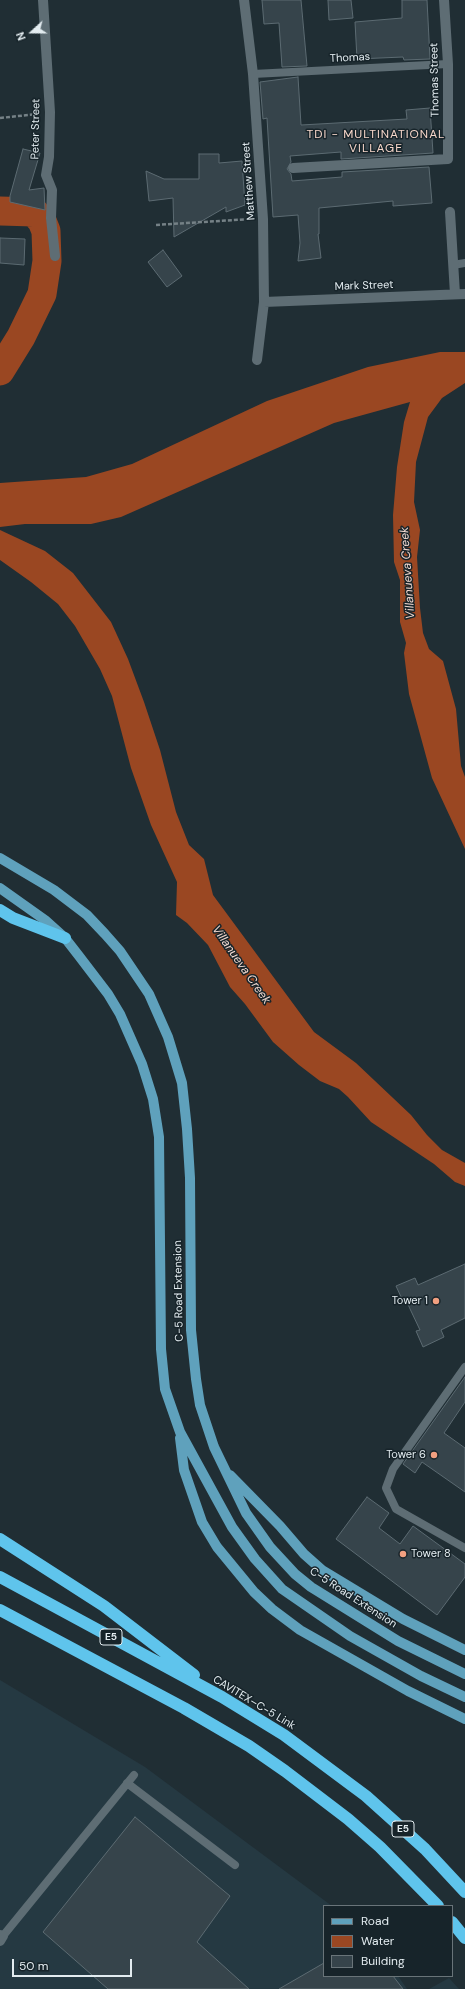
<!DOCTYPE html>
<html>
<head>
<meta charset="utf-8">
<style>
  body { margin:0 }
  #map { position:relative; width:465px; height:1989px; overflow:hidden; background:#202e34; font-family:"DM Sans",sans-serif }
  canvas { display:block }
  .legend { position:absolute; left:323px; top:1905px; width:130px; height:72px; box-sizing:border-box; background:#17242a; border:1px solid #697479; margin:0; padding:5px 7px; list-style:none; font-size:12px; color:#e3ecf0 }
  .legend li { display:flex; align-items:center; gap:8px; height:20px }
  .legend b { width:20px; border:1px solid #697479 }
  .north { position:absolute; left:12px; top:12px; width:40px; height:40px; -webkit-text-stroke:3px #17242a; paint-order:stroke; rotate:249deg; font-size:11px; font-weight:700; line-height:16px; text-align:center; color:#e3ecf0 }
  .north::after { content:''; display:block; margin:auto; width:14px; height:18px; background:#e3ecf0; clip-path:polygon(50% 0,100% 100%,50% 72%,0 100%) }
  .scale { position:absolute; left:12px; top:1959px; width:120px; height:18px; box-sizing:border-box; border:2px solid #e3ecf0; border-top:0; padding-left:5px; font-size:12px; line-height:14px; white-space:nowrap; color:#e3ecf0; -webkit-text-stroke:3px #17242a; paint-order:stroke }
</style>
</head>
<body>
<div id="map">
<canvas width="465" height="1989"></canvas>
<ul class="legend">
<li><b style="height:5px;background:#5fa1bc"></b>Road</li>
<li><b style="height:11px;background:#9a4722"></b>Water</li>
<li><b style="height:11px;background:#36444b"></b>Building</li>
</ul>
<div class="north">N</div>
<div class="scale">50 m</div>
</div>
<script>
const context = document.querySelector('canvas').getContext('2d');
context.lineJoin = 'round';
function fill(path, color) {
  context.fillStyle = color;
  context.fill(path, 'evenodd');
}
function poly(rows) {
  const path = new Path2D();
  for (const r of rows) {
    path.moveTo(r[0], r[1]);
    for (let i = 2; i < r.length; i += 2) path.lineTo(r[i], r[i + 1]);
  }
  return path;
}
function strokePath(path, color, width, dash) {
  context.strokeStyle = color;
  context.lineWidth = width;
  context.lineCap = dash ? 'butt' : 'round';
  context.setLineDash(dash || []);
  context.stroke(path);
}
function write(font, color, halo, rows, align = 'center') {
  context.font = font + ' "DM Sans",sans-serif';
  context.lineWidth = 3;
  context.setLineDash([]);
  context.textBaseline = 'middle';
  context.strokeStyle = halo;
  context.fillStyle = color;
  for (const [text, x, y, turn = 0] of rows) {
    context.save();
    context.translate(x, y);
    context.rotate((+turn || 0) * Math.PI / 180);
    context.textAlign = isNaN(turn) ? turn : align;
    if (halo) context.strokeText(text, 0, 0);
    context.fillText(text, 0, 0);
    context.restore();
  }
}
fill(poly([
  [0,1680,145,1767,332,1906,324,1906,324,1976,398,1976,407,1989,0,1989],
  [449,1978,459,1989,429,1989]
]), '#253942');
fill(poly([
  [440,352,465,352,465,383,442,398,428,417,416,462,414,502,420,530,417,557,420,608,423,633,429,649,443,661,456,709,461,766,465,777,465,849,432,778,409,694,404,653,406,643,400,622,400,580,394,562,393,515,397,467,404,422,410,402,334,423,121,517,91,524,25,524,0,527,0,483,86,477,132,464,267,401,368,367],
  [0,530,45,551,73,573,111,622,128,659,144,702,160,750,176,812,189,845,204,859,213,895,314,1032,356,1063,411,1115,427,1135,442,1150,465,1163,465,1186,455,1182,434,1164,371,1122,348,1097,339,1089,320,1081,299,1065,273,1042,245,1004,230,987,208,945,187,923,176,915,177,882,151,825,131,768,112,696,100,669,75,626,58,604,31,582,0,560]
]), '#9a4722');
strokePath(poly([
  [0,211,34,212,42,221,46,231,47,261,42,294,21,337,0,371]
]), '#9a4722', 29);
const building = poly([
  [262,0,301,0,307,66,282,67,279,23,264,24,262,0],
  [328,0,351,0,353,18,329,20,328,0],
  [402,0,427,0,430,59,404,60,403,57,357,59,355,22,402,18,402,0],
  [298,77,301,125,407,119,406,110,430,108,433,153,341,159,341,152,290,156,291,162,287,169,291,174,292,181,342,177,342,172,429,167,432,203,393,206,393,201,319,208,319,234,318,234,321,258,298,261,300,243,298,215,273,217,267,118,263,119,260,82,298,77],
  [23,149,40,153,29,190,44,188,45,210,10,202,10,196,23,149],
  [199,154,219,154,219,163,242,161,245,205,226,212,226,207,174,237,173,198,149,201,146,171,164,179,199,179,199,154],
  [0,238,25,239,24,265,0,263,0,238],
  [163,250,182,276,167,287,148,262,163,250],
  [465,1264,465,1318,441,1330,444,1337,423,1347,416,1331,420,1330,411,1311,405,1298,402,1299,396,1286,415,1278,418,1285,465,1264],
  [465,1377,465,1402,444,1433,465,1448,465,1492,422,1462,415,1473,403,1464,465,1377],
  [367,1497,389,1513,379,1528,400,1544,413,1526,465,1564,465,1577,437,1615,336,1539,367,1497],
  [135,1817,230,1896,197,1942,249,1989,108,1989,43,1932,135,1817],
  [324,1963,324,1976,393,1976,403,1989,279,1989,324,1963]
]);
fill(building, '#36444b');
strokePath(building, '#5c6b72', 1);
strokePath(poly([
  [0,118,38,114],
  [156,225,251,219]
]), '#758186', 2.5, [4, 2]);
strokePath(poly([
  [253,74,448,64],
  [453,265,465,263],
  [465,1367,393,1469,386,1488,396,1509,465,1548],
  [127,1783,235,1865],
  [3,1936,134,1775]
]), '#5e6d74', 8);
strokePath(poly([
  [43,0,50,112,49,157,46,175,52,190,51,218,55,256],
  [244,0,253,74,263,219,264,302,257,360],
  [293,168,448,159,448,64,444,0],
  [450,212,455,294],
  [264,302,465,294],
  [0,1935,3,1936,0,1941]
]), '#5e6d74', 10);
strokePath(poly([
  [0,858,54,890,87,915,105,934,120,951,149,994,168,1037,182,1083,187,1129,190,1178,191,1330,196,1379,200,1405,214,1447,246,1513,270,1547,295,1574,311,1587,398,1641,465,1674],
  [0,888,45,920,65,938,79,956,108,994,120,1014,142,1064,153,1099,159,1137,161,1349,165,1389,180,1432,232,1527,255,1559,282,1589,350,1636,421,1676,465,1697],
  [180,1438,184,1470,202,1522,217,1547,254,1592,272,1609,300,1630,408,1691,465,1719],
  [230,1475,280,1526,304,1554,322,1570,403,1619,465,1650]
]), '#5fa1bc', 10);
strokePath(poly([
  [0,910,13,918,65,938],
  [0,1539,104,1606,194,1675],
  [0,1577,222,1697,284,1735,366,1796,425,1849,465,1892],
  [0,1610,184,1708,249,1746,285,1771,348,1819,380,1847,438,1906],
  [452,1922,465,1938]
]), '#5fc4ec', 12);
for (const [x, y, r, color] of [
  [436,1301,4,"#f2a080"],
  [434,1455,4,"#f2a080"],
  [403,1554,4,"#f2a080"]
]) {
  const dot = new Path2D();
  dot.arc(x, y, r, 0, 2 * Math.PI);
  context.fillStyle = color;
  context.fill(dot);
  strokePath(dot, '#17242a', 1.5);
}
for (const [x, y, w] of [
  [111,1637,22],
  [403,1829,22]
]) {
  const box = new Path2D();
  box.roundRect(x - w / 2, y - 8, w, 16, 3);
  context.fillStyle = '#17242a';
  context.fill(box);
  strokePath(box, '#e3ecf0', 1);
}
write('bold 10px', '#e3ecf0', null, [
  ["E5",111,1637],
  ["E5",403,1829]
]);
write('11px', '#e3ecf0', '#17242a', [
  ["Thomas",350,58,-3],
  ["Thomas Street",435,80,-91],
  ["Peter Street",36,129,-89],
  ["Matthew Street",249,181,-94],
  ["Mark Street",364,286,-2],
  ["C-5 Road Extension",179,1291,-91],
  ["C-5 Road Extension",353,1598,33],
  ["CAVITEX–C-5 Link",254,1703,31]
]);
write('11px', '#e3ecf0', '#17242a', [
  ["Tower 1",428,1301],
  ["Tower 6",426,1455],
  ["Tower 8",411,1554,"left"]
], 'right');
context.letterSpacing = '1px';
write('12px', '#f7d7ca', '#17242a', [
  ["TDI - MULTINATIONAL",376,135],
  ["VILLAGE",376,149]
]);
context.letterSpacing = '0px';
write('italic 12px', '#f2d9d0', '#17242a', [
  ["Villanueva Creek",408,573,-94],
  ["Villanueva Creek",241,965,55]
]);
</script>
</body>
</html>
